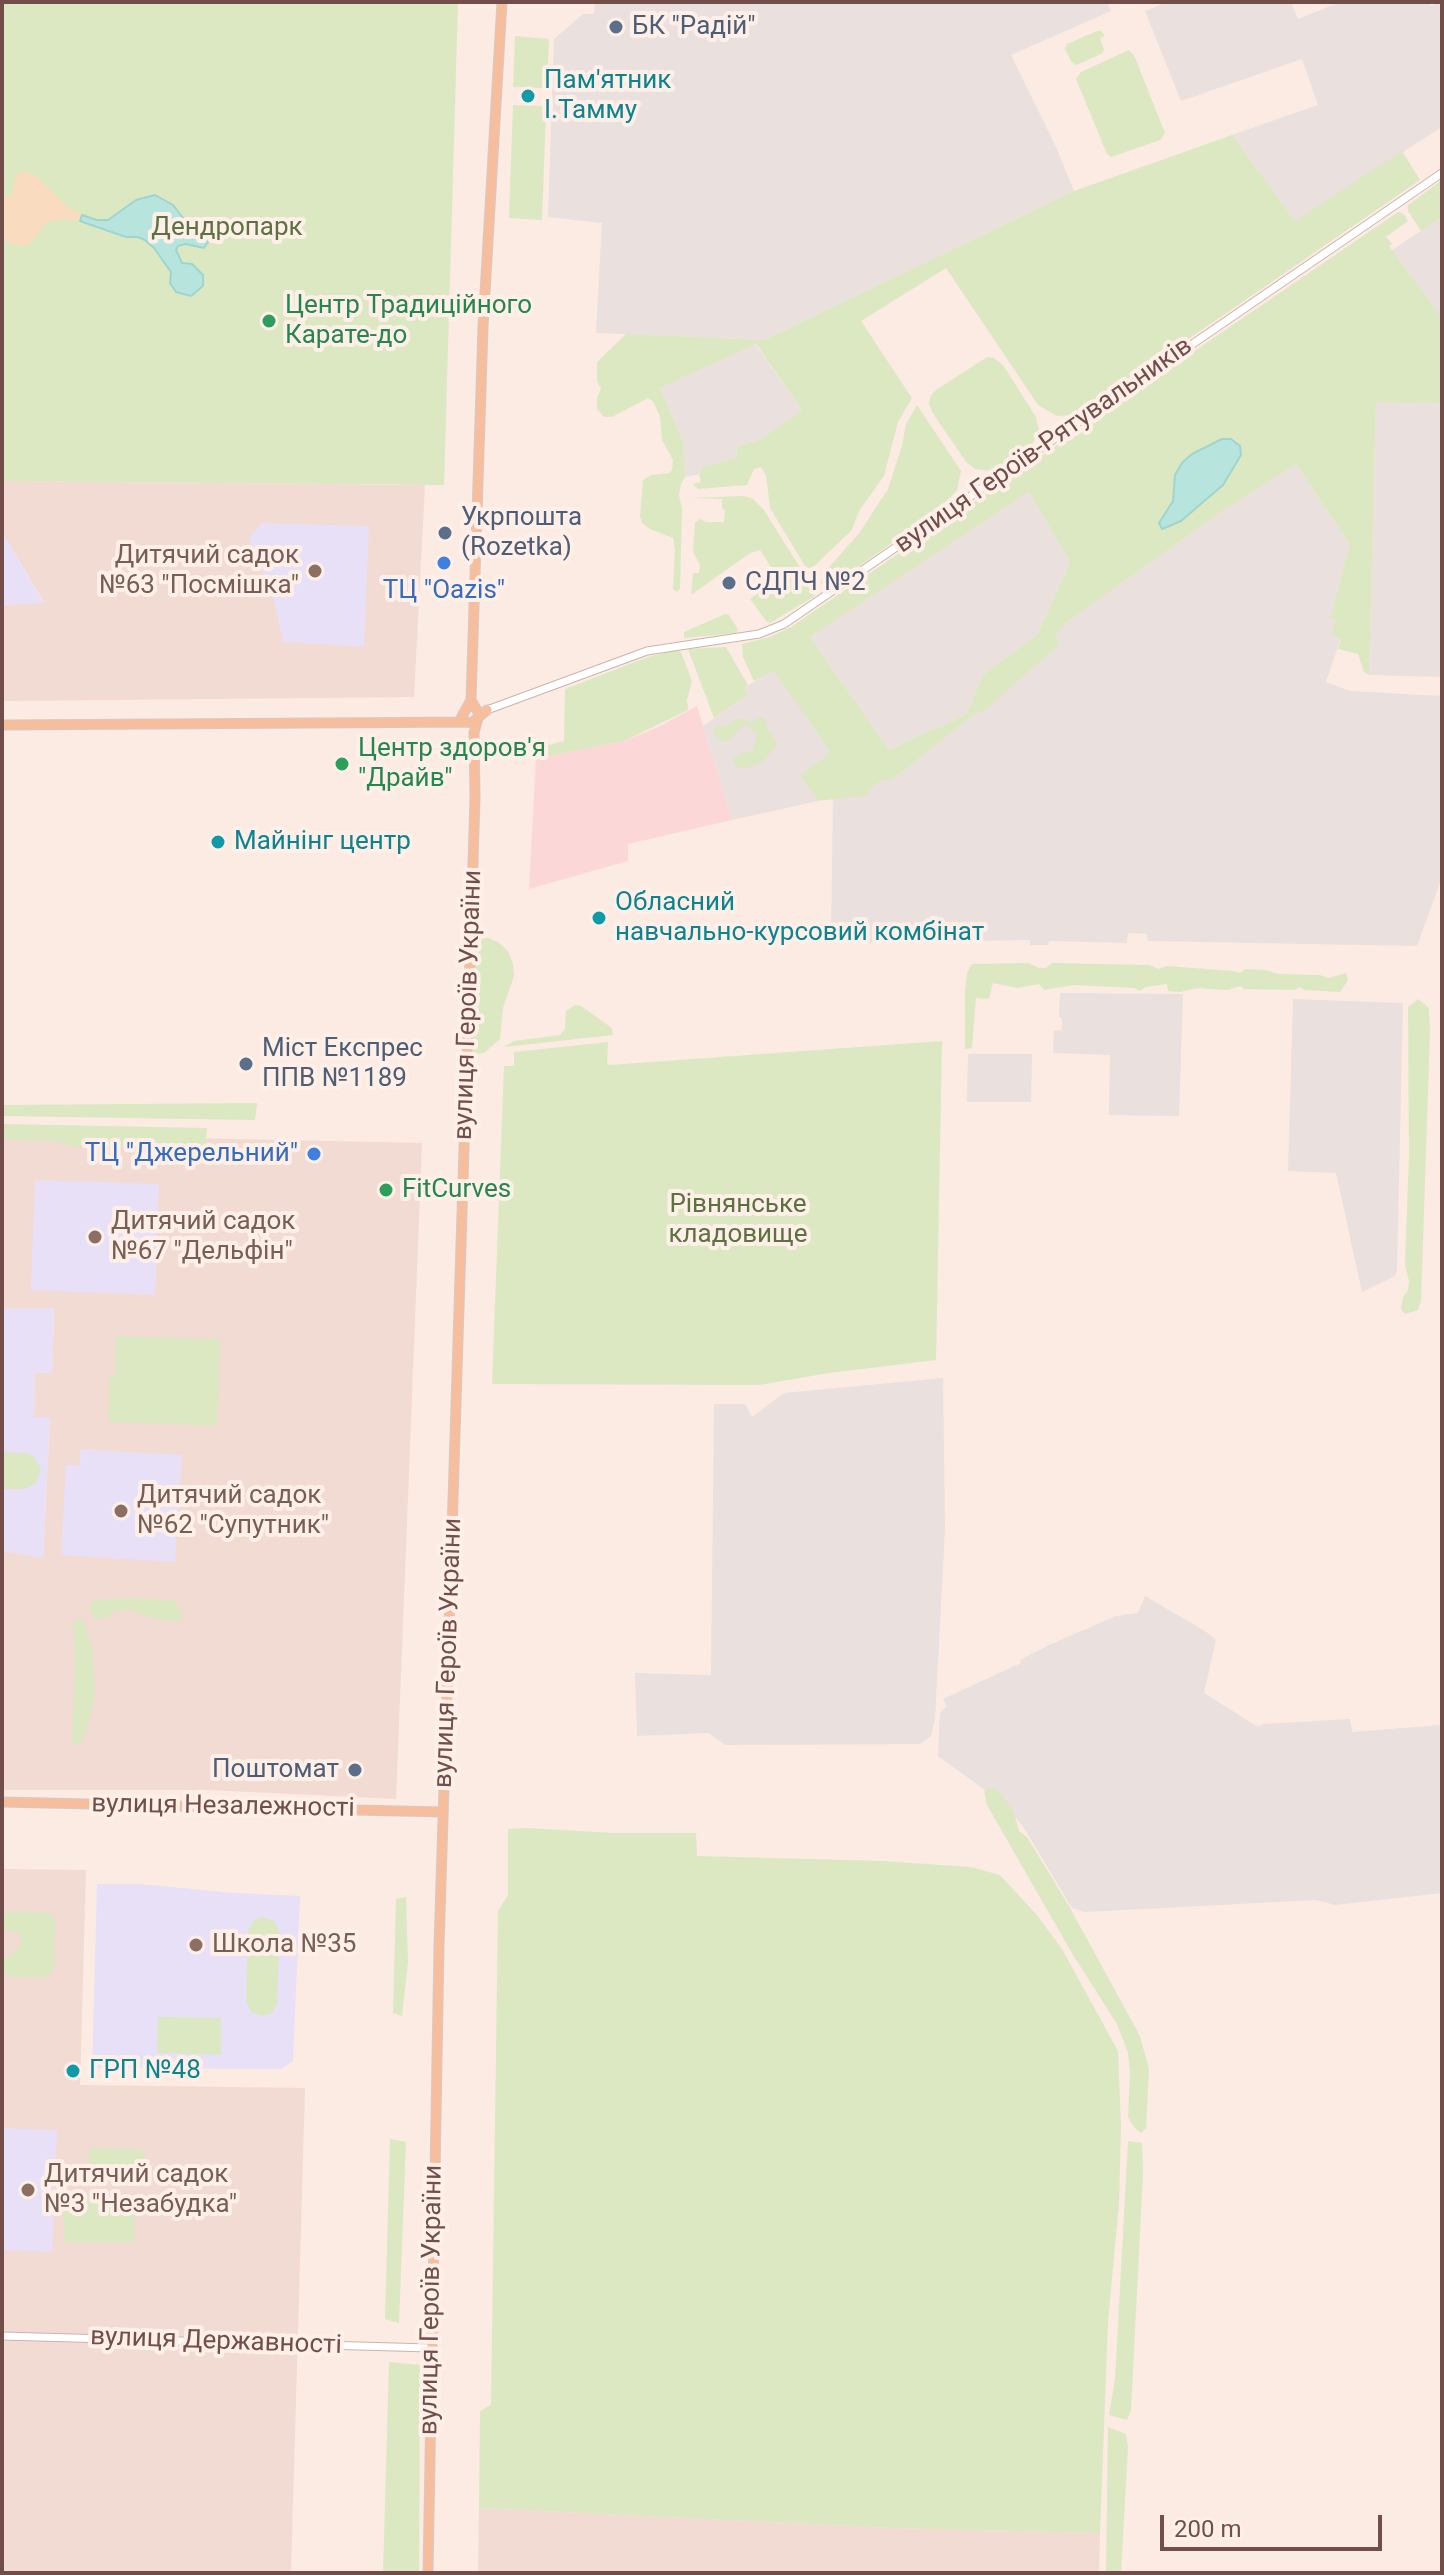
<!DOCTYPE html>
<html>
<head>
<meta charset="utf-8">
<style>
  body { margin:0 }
  #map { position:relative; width:1444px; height:2575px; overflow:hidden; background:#fbebe3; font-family:Roboto,sans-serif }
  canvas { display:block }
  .frame { position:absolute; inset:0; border:4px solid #724e4a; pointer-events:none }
  .scale { position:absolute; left:1160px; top:2515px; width:222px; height:36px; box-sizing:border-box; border:4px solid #724e4a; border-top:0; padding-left:10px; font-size:24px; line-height:28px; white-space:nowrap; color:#724e4a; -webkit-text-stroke:6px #fef0e9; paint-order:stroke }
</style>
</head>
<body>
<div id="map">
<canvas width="1444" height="2575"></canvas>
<div class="frame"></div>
<div class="scale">200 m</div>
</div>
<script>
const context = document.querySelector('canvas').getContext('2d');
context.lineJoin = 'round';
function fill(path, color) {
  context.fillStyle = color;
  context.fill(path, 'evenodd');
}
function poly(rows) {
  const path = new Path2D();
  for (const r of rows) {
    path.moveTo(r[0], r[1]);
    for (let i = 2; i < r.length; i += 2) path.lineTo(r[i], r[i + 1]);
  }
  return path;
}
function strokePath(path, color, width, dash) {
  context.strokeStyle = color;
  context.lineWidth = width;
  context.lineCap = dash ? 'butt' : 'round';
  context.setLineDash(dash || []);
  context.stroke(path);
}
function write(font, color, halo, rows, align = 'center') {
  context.font = font + ' Roboto,sans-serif';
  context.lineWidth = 8;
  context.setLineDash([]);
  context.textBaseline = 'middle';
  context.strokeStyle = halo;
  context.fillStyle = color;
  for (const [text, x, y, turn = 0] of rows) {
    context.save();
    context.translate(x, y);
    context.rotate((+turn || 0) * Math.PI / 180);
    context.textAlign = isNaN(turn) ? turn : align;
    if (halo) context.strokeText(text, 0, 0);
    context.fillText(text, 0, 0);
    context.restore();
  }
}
fill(poly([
  [2,481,425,485,414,697,2,701,2,605,44,602,2,532],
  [2,1134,422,1143,396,1799,208,1790,2,1790,2,1551,43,1557,50,1419,34,1417,35,1373,52,1373,54,1309,2,1308],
  [81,1450,175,1562,67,1465,80,1466],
  [2,1869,86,1870,80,2085,305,2088,291,2573,2,2573],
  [479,2508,892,2528,1100,2533,1099,2573,478,2573]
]), '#f2dbd2');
fill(poly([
  [697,706,732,820,628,844,628,861,529,889,536,759,624,741,660,726]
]), '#fbd8d7');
fill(poly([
  [595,2,1107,2,1111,11,1011,55,1056,147,1074,191,764,340,596,333,602,223,548,217,554,39,583,14,594,14],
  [1167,2,1291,2,1298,19,1340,2,1427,2,1432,6,1436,2,1441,2,1442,127,1295,221,1232,135,1318,105,1302,59,1181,101,1145,11],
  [1442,217,1442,319,1392,250],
  [755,344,802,410,761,439,736,447,738,457,704,467,699,474,685,477,683,442,660,388],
  [1376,401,1442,403,1442,677,1369,675],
  [1296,464,1350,545,1330,618,1336,620,1341,638,1326,682,1350,691,1442,696,1442,877,1417,946,1148,941,1147,934,1128,933,1127,943,1049,941,1048,945,1030,945,1030,940,849,943,831,941,833,798,867,795,868,790,883,780,892,780,976,713,983,711,1060,644,1056,635,1066,623,1221,512],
  [1029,492,1070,562,1038,634,983,675,967,713,937,729,933,729,889,750,810,637],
  [774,670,829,750,828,755,801,775,818,801,732,820,703,726,748,695,744,688],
  [1060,993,1183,994,1179,1116,1109,1115,1110,1055,1053,1053,1054,1031,1062,1030,1062,1018,1059,1017],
  [1293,999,1403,1003,1397,1270,1395,1276,1362,1292,1336,1173,1288,1171],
  [968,1054,1032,1054,1031,1102,967,1102],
  [943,1378,945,1529,935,1719,931,1736,920,1744,725,1745,709,1733,637,1736,635,1673,711,1675,714,1404,745,1404,752,1417,784,1393],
  [1145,1596,1205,1631,1216,1640,1204,1693,1258,1727,1263,1724,1350,1719,1352,1732,1442,1725,1442,1893,1335,1905,1316,1900,1085,1912,1072,1908,1024,1828,1006,1805,938,1756,940,1713,947,1706,943,1699,1021,1663,1020,1660,1049,1645,1116,1616,1138,1613]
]), '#eae0de');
fill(poly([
  [261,523,369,526,364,647,283,642,275,604,249,538],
  [2,532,44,603,2,605],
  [35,1180,159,1184,155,1295,31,1290],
  [2,1308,54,1308,52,1373,35,1373,34,1417,50,1418,43,1558,2,1551],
  [81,1449,182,1455,175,1562,61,1555,66,1465,80,1466],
  [97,1884,140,1884,233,1893,300,1896,293,2061,281,2069,92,2068],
  [2,2128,57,2130,52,2252,2,2250]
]), '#e8e0f7');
fill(poly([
  [2,2,458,2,444,485,2,481],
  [1097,31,1101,31,1105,36,1100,38,1104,49,1103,53,1077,65,1072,63,1065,49,1067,44],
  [515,36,549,39,547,83,542,88,513,87],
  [1129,50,1134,55,1165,133,1160,140,1111,157,1107,154,1076,79,1081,72],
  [513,105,542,106,546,112,542,220,509,218],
  [1232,135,1295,221,1402,151,1420,180,1142,371,1117,384,1072,415,1057,416,1038,405,946,268,861,321,912,398,898,422,884,476,859,511,852,530,811,569,805,566,770,508,766,475,761,467,754,469,747,485,698,489,693,484,701,482,699,474,703,467,738,457,736,447,761,439,802,410,756,344,660,388,683,442,685,477,681,484,679,495,682,508,680,588,677,592,673,589,675,549,673,538,650,529,642,523,640,516,643,480,652,475,669,473,672,470,673,460,662,440,660,417,653,401,648,398,612,417,604,417,597,409,597,398,601,389,597,381,597,362,626,334,764,340,1074,191],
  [1442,180,1442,217,1421,231,1408,211,1408,205],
  [1398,212,1404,214,1408,221,1386,237,1392,244,1389,246,1442,318,1442,403,1376,402,1369,675,1364,672,1358,654,1338,649,1341,639,1331,636,1336,620,1330,618,1350,545,1296,464,1221,512,1066,623,1056,635,1060,644,983,712,976,713,892,780,883,780,868,790,868,795,818,801,800,775,828,755,829,750,774,671,754,681,743,657,742,644,770,637,791,627],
  [1222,439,1200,503,1181,521,1159,523,1173,501,1182,463,1192,454],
  [1029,492,1070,562,1038,634,983,675,967,713,937,729,933,729,889,750,810,637],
  [987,357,994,358,1003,365,1036,417,1039,430,1031,447,999,470,992,471,975,469,966,462,932,412,929,403,931,395,936,390],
  [917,405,961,471,957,490,949,499,888,546,824,590,821,581,825,572,860,532,888,489,902,446,906,424],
  [744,496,753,499,764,510,804,574,807,585,815,596,770,623,766,621,750,599,766,587,766,571,771,567,760,550,750,553,691,595,693,573,699,573,700,565,693,552,695,523,700,519,706,522,724,522,725,510,722,509,722,499,690,498],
  [725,614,729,615,738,629,736,633,684,638,684,632],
  [726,647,748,685,744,688,748,695,714,718,688,649],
  [677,650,681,652,692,681,687,700,688,710,624,741,536,759,533,749,564,741,565,689,648,657],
  [761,717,766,720,767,728,777,743,776,746,763,762,745,769,738,767,734,764,733,759,742,753,753,750,757,734,745,724,728,741,724,742,715,736,713,731,718,726,726,726,737,719,742,719,750,723],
  [488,938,498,942,508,951,513,964,514,976,503,1008,500,1039,484,1053,475,1054,472,1050,475,944,478,939],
  [1029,963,1039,968,1046,968,1052,963,1149,965,1159,969,1166,966,1234,971,1240,973,1245,969,1266,970,1278,974,1320,975,1328,978,1346,973,1348,980,1340,992,1304,990,1300,987,1294,990,1243,989,1241,986,1227,990,1198,988,1180,992,1168,991,1167,984,1146,987,1139,991,1135,988,1073,985,1044,990,1039,984,1017,988,993,983,989,999,976,998,972,1048,965,1049,965,991,967,973,972,964],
  [1418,999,1429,1008,1430,1031,1421,1301,1418,1310,1405,1314,1401,1309,1403,1297,1408,1290,1409,1281,1405,1265,1409,1155,1408,1007],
  [575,1005,581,1006,612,1028,613,1035,504,1047,514,1041,560,1035,565,1029,566,1011],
  [942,1041,936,1360,829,1373,759,1385,492,1384,504,1066,514,1066,514,1052,608,1042,607,1064,610,1065],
  [257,1103,255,1120,2,1116,2,1105],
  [2,1124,207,1128,205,1150,73,1147,58,1141,2,1139],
  [116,1336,220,1339,217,1426,108,1422,109,1375,115,1375],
  [2,1452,26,1453,34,1457,41,1469,36,1483,26,1489,2,1489],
  [130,1598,174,1600,183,1614,179,1621,151,1618,131,1610,114,1610,108,1618,98,1619,91,1613,89,1606,93,1600],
  [78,1618,83,1620,92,1649,95,1683,94,1700,87,1728,82,1742,79,1744,73,1743,72,1738,75,1658,73,1626,74,1620],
  [993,1787,1003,1796,1014,1812,1019,1831,1027,1837,1069,1906,1140,2036,1149,2069,1146,2128,1141,2133,1134,2127,1128,2117,1130,2073,1128,2053,1117,2024,1073,1955,987,1805,984,1791],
  [525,1828,614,1833,696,1833,697,1856,882,1861,971,1867,1000,1875,1037,1915,1062,1949,1118,2051,1121,2126,1119,2204,1108,2321,1100,2533,892,2528,479,2508,480,2411,491,2405,498,1911,508,1895,508,1829],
  [406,1897,408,1962,402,2016,393,2013,396,1899],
  [13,1911,48,1913,53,1917,56,1925,54,1941,55,1958,53,1970,46,1978,14,1977,2,1972,2,1957,12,1955,21,1945,20,1933,2,1929,2,1915],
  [262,1917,274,1921,280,1933,277,2004,272,2013,262,2016,251,2012,246,2001,248,1930,254,1920],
  [158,2017,221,2018,221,2055,157,2053],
  [390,2139,406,2142,399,2323,385,2319],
  [1128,2141,1142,2143,1143,2173,1131,2410,1127,2420,1109,2415,1115,2379],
  [90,2147,145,2150,144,2180,88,2178],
  [64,2199,135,2199,134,2242,64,2242],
  [389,2362,420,2365,419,2573,383,2573],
  [1108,2427,1126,2434,1128,2447,1121,2573,1106,2573]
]), '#dce8c2');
fill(poly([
  [21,170,36,176,67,206,82,215,80,221,68,219,50,221,42,227,33,241,26,246,17,246,2,239,2,200,12,193,16,176]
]), '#f9dcbf');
const water = poly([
  [155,195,173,205,195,233,208,242,204,248,186,244,178,246,176,250,182,263,192,264,203,275,203,286,191,296,176,292,170,283,171,272,154,248,145,240,138,237,126,237,80,221,82,215,97,220,108,220,136,200,155,195],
  [1222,439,1231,439,1240,446,1241,455,1223,485,1181,521,1162,529,1159,523,1173,501,1175,475,1182,463,1192,454,1222,439]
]);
fill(water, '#b8e4de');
strokePath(water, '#9fd5cf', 2);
const minor = poly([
  [487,710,647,651,759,634,784,624,1442,173],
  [2,2336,430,2348]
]);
const major = poly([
  [460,720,471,700,483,327,502,2],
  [2,725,473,722,487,710],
  [2,1802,443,1812],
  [428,2573,439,1946,475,798,474,733,479,714,471,700]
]);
strokePath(minor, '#ceb3ad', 9);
strokePath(major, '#d5cac9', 11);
strokePath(minor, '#fff', 7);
strokePath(major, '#f7be9e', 9);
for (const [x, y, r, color] of [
  [616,27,8,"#5c6f8a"],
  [528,96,8,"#0f9aa8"],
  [269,321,8,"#2e9e5b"],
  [445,533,8,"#5c6f8a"],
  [444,563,8,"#3f7fe0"],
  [315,571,8,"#8d6e63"],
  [729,583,8,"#5c6f8a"],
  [342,764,8,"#2e9e5b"],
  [218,842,8,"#0f9aa8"],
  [599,918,8,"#0f9aa8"],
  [246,1064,8,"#5c6f8a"],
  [314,1154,8,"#3f7fe0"],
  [386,1190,8,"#2e9e5b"],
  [95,1237,8,"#8d6e63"],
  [121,1511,8,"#8d6e63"],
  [355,1770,8,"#5c6f8a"],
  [196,1945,8,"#8d6e63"],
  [73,2071,8,"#0f9aa8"],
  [28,2190,8,"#8d6e63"]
]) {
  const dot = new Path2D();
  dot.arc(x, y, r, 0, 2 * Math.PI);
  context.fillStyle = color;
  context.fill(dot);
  strokePath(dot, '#fef0e9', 3);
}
write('26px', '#4e5e75', '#fef0e9', [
  ["БК \"Радій\"",632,27],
  ["Укрпошта",461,518],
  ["(Rozetka)",461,548],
  ["СДПЧ №2",745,583],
  ["Міст Експрес",262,1049],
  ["ППВ №1189",262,1079],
  ["Поштомат",339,1770,"right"]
], 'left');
write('26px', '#0d838f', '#fef0e9', [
  ["Пам'ятник",544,81],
  ["І.Тамму",544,111],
  ["Майнінг центр",234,842],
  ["Обласний",615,903],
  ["навчально-курсовий комбінат",615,933],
  ["ГРП №48",89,2071]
], 'left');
write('26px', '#5c7240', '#fef0e9', [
  ["Дендропарк",227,228],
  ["Рівнянське",738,1205],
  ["кладовище",738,1235]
]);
write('26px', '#27864d', '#fef0e9', [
  ["Центр Традиційного",285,306],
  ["Карате-до",285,336],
  ["Центр здоров'я",358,749],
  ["\"Драйв\"",358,779],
  ["FitCurves",402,1190]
], 'left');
write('26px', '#724e4a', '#fef0e9', [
  ["вулиця Героїв-Рятувальників",1044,446,-35],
  ["вулиця Героїв України",469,1005,-88],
  ["вулиця Героїв України",449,1653,-88],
  ["вулиця Незалежності",223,1807,1],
  ["вулиця Героїв України",432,2300,-89],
  ["вулиця Державності",216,2342,2]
]);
write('26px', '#785e54', '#fef0e9', [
  ["Дитячий садок",299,556,"right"],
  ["№63 \"Посмішка\"",299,586,"right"],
  ["Дитячий садок",111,1222],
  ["№67 \"Дельфін\"",111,1252],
  ["Дитячий садок",137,1496],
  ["№62 \"Супутник\"",137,1526],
  ["Школа №35",212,1945],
  ["Дитячий садок",44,2175],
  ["№3 \"Незабудка\"",44,2205]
], 'left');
write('26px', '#366cbe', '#fef0e9', [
  ["ТЦ \"Oazis\"",444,591],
  ["ТЦ \"Джерельний\"",298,1154,"right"]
]);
</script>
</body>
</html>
